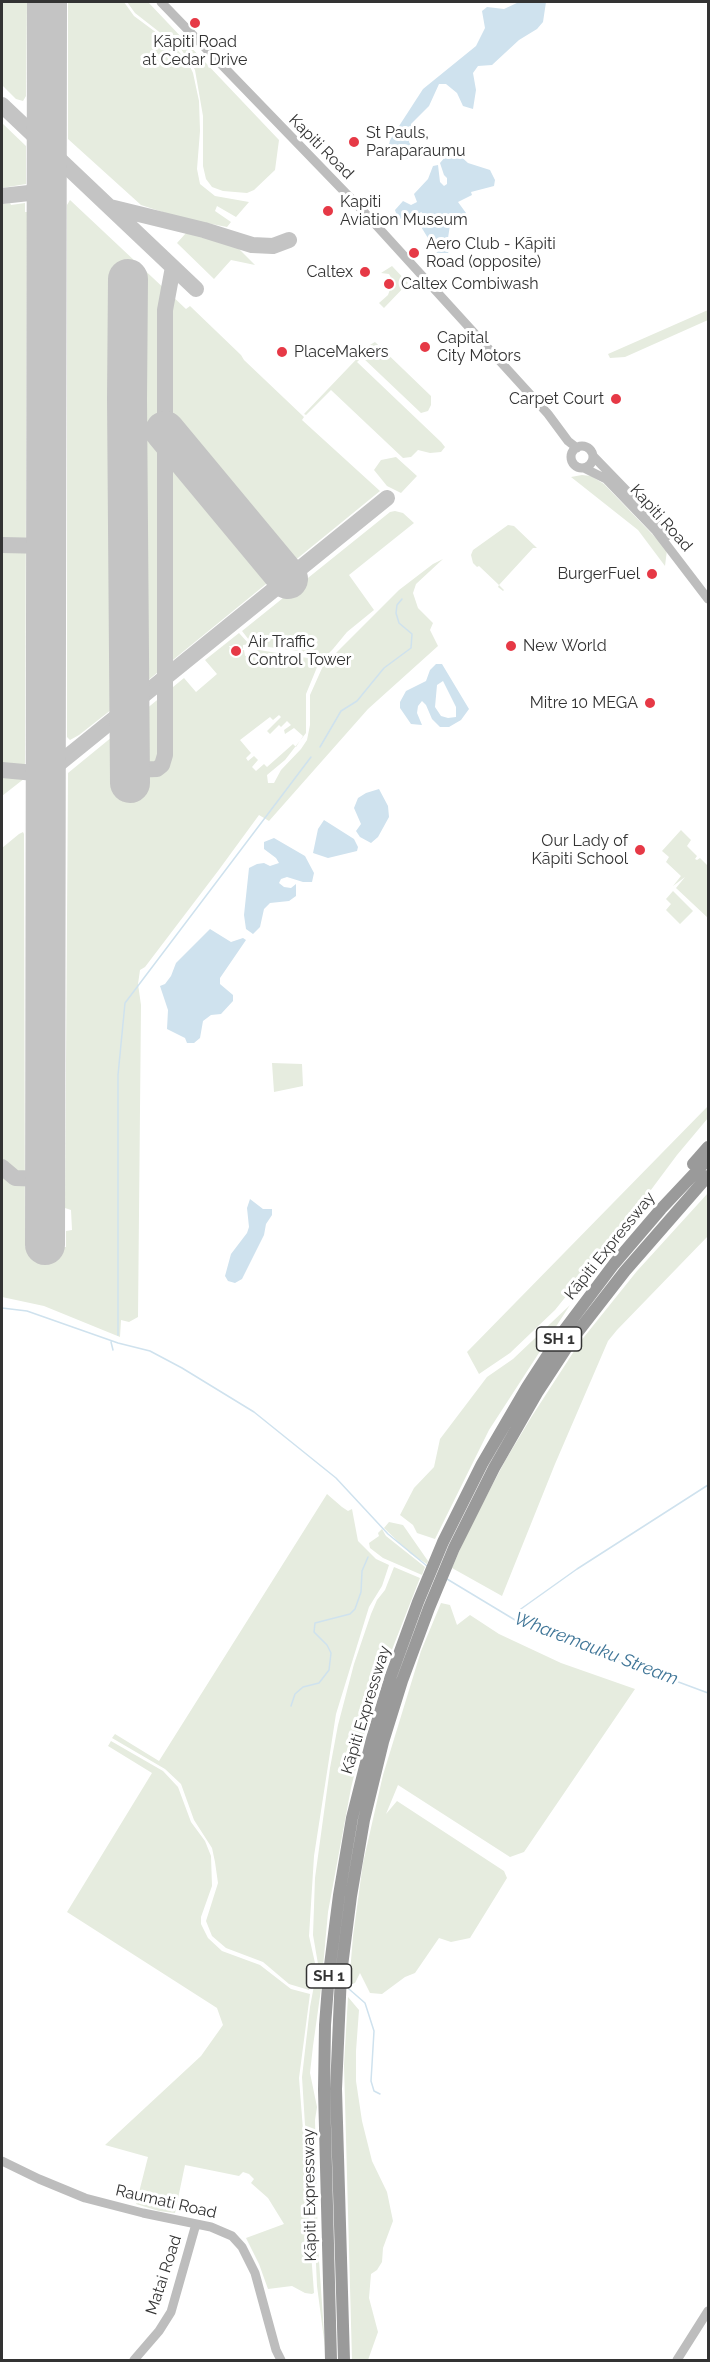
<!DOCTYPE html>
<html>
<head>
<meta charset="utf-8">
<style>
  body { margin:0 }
  #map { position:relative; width:710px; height:2362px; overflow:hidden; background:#fff; font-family:Raleway,sans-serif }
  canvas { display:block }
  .frame { position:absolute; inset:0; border:3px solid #333; pointer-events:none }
</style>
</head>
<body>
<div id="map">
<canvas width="710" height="2362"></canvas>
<div class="frame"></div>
</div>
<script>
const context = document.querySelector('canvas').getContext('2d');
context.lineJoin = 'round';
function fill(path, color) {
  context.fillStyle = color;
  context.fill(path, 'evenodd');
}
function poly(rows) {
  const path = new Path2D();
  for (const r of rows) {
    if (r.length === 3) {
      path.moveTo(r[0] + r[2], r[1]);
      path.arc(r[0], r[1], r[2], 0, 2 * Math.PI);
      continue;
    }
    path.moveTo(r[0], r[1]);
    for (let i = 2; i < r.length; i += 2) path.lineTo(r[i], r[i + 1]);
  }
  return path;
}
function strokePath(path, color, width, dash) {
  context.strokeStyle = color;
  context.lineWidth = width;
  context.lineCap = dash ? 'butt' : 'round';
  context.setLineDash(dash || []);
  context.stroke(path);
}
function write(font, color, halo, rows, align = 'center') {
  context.font = font + ' Raleway,sans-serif';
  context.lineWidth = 6;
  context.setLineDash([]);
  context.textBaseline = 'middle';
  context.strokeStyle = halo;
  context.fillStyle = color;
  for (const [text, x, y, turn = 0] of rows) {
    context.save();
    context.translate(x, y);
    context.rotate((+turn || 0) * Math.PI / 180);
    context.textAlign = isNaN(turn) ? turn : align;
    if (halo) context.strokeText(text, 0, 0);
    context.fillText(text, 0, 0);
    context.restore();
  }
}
fill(poly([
  [2,2,27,2,26,96,23,101,16,99,2,85],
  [68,2,124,2,134,16,173,45,188,62,193,73,199,101,200,131,197,169,200,184,215,196,249,202,236,217,217,206,215,211,231,222,227,227,181,218,141,205,68,139],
  [127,2,148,2,279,140,275,170,254,190,247,193,223,191,212,187,206,179,203,166,203,116,195,70,181,49,135,13],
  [2,123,26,146,26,184,2,188],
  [70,200,186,309,190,306,241,355,244,360,304,417,302,420,380,491,130,695,79,735,70,740,67,737,67,205],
  [10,203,11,205,25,203,25,212,27,212,25,778,2,796,2,204],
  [186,233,234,244,255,265,231,260,214,279,177,243],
  [392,266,408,283,384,308,379,303,388,295,393,281,389,274,381,273],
  [708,310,708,320,625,357,610,358,608,354],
  [375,342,431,396,431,405,428,411,421,413,362,357,357,362,441,442,445,447,441,452,430,453,418,450,411,457,403,458,331,390,306,415,304,414,370,345],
  [396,457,417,476,401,493,387,486,374,470,381,460],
  [582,475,591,476,604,484,654,536,667,550,665,566,638,530,571,477],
  [395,511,403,513,414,523,349,575,374,610,347,632,333,649,327,655,317,656,307,652,253,645,242,631,390,512],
  [508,525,514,526,537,548,533,548,499,585,504,590,503,591,498,587,499,585,479,566,477,567,473,563,471,555,473,550],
  [443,559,416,584,413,593,418,608,433,623,430,630,438,646,368,709,269,821,259,815,218,871,145,967,140,970,138,984,141,1005,138,1317,129,1322,121,1320,120,1337,44,1306,2,1297,2,848,19,834,23,832,24,834,25,1247,66,1247,66,1231,72,1230,71,1210,65,1208,68,773,184,678,196,692,217,674,205,660,239,633,249,644,243,645,243,649,239,649,238,646,229,646,234,656,239,655,239,651,244,650,245,656,254,655,254,651,259,650,320,660,306,694,306,733,285,760,267,775,268,783,274,783,281,770,301,749,307,740,310,725,310,695,323,666,399,590,433,564],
  [279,715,281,717,267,731,270,734,279,725,281,727,287,721,291,725,284,730,285,734,294,728,303,736,296,747,293,744,267,767,264,764,256,771,252,767,258,760,254,756,248,761,246,758,251,753,240,740,270,717,273,720],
  [681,830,691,840,687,846,697,856,695,859,697,860,700,858,708,866,708,918,676,888,685,877,673,886,681,876,666,862,669,857,662,851],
  [673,891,693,911,680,924,666,910,671,904,666,899],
  [272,1063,302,1064,303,1086,274,1092],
  [708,1106,708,1118,677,1155,630,1218,605,1246,592,1256,584,1274,555,1310,510,1353,479,1374,467,1352],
  [708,1193,708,1236,617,1330,608,1341,555,1464,502,1596,452,1568,467,1533,505,1461,532,1416,580,1342,637,1271],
  [570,1305,489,1430,435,1539,417,1533,413,1525,400,1515,414,1488,434,1467,440,1439,487,1377,513,1359],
  [327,1494,342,1507,348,1511,352,1509,358,1541,376,1559,389,1565,382,1586,369,1607,336,1714,314,1856,309,1936,315,1963,309,1990,289,1984,263,1962,226,1948,212,1936,206,1921,218,1883,215,1862,212,1848,194,1820,181,1784,165,1769,112,1738,115,1734,159,1761],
  [389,1522,403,1525,428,1561,427,1564,411,1554,384,1528],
  [382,1529,386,1536,425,1567,422,1575,383,1558,370,1548,369,1543,379,1536,378,1533],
  [394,1567,420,1578,386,1665,364,1735,351,1788,328,1912,321,1989,313,2046,310,2073,317,2107,315,2120,318,2246,325,2347,317,2286,311,2154,305,2125,302,2077,310,2007,318,1964,313,1935,315,1878,330,1768,338,1725,354,1664,371,1614,377,1600,385,1590],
  [441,1603,450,1605,457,1625,470,1615,499,1634,561,1663,635,1689,524,1852,510,1857,398,1785,386,1814,397,1801,504,1871,507,1878,470,1938,451,1942,439,1938,415,1973,405,1977,382,1994,370,1993,360,1973,355,1983,349,1985,353,1936,363,1863,383,1775,421,1651],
  [111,1741,163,1771,178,1787,191,1822,205,1841,211,1856,212,1886,201,1917,201,1924,208,1938,222,1951,260,1965,291,1989,310,1994,299,2078,303,2130,308,2158,309,2225,314,2293,312,2294,305,2293,292,2286,268,2289,259,2264,246,2238,284,2224,268,2198,251,2183,254,2179,249,2174,243,2172,239,2176,185,2165,175,2213,159,2211,136,2204,148,2157,105,2145,201,2056,223,2025,217,2008,67,1912,152,1773,108,1746],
  [348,1997,359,2010,356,2051,356,2081,362,2121,372,2161,387,2192,393,2221,383,2248,382,2262,377,2270,371,2274,369,2298,378,2332,368,2360,352,2360,344,2065]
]), '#e6ecdf');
fill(poly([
  [519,2,546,2,543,22,537,29,519,40,492,65,478,66,473,73,476,90,473,109,463,106,457,93,446,84,439,84,429,106,411,124,409,142,413,149,411,153,407,159,399,154,389,145,390,140,423,89,476,46,485,28,482,11,487,7,504,9],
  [457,153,468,163,490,170,495,180,494,186,471,192,472,195,458,202,466,213,450,225,448,238,453,244,448,253,437,253,420,225,428,220,425,215,421,212,415,217,414,213,410,213,408,218,398,219,395,210,403,201,411,205,417,202,414,194,428,179,433,166,438,165,440,182,444,186,447,184,447,178,444,175,440,163,446,156],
  [436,664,442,664,469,709,461,720,449,727,440,727,432,719,426,705,422,701,418,706,417,713,422,725,411,724,400,708,400,702,406,691,426,681,430,670],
  [443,681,456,707,456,717,448,718,441,716,435,707,437,685],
  [379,789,388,806,389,817,378,837,371,843,360,837,356,831,361,824,354,808,358,798,366,793],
  [324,820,354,839,358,847,357,851,328,858,313,853,318,829],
  [274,838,305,856,314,873,312,882,303,882,287,877,281,879,279,883,284,887,291,888,296,884,296,896,289,901,270,903,264,909,260,927,253,934,246,929,244,915,249,868,257,864,264,863,270,866,279,863,276,858,264,849,264,842],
  [210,929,231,942,243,938,246,940,220,978,220,984,233,995,233,1001,221,1014,211,1015,203,1021,200,1038,194,1043,187,1043,185,1038,167,1029,168,1010,160,986,165,984,171,976,176,963],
  [250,1199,263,1209,272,1209,272,1215,266,1224,264,1235,242,1279,235,1283,228,1281,225,1276,231,1254,247,1233,249,1227,247,1208]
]), '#cfe2ee');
strokePath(poly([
  [320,747,341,711,357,701,384,668,411,648,412,634,399,623,396,613,397,605,402,599],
  [2,1308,27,1311,118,1343,150,1351,182,1368,254,1412,336,1478,388,1534,427,1566],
  [118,1335,118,1075,125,1003,311,757],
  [111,1342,113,1350],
  [447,1579,520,1623,708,1693],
  [518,1611,577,1569,708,1485],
  [291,1706,295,1694,303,1687,319,1683,329,1670,331,1653,327,1645,314,1632,315,1623,350,1614,355,1609,361,1592,362,1571,368,1557],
  [349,1989,365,2003,374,2031,371,2081,374,2091,380,2094]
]), '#cfe2ee', 1.5);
strokePath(poly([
  [2,105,196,289],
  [2,196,47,191],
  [110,207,204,230,252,245,273,246,289,240],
  [2,545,46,546],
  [2,770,46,774,387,498],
  [130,770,157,769,162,765,165,755,165,310,173,267],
  [2,1167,15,1178,45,1179]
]), '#c4c4c4', 16);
strokePath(poly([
  [128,279,127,399,130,783],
  [165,431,288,579],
  [45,1245,47,2]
]), '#c4c4c4', 40);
strokePath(poly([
  [161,2,365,213,548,414,568,441,577,448],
  [582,457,11],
  [593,456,653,518,667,536],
  [584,468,606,479,656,531,708,599],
  [2,2161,39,2179,85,2198,143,2213,211,2227,232,2236,242,2247,255,2273,276,2350,281,2360],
  [134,2360,159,2331,171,2312,196,2224],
  [677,2360,708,2311]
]), '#bdbdbd', 9);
strokePath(poly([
  [693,1164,708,1147],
  [331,2360,324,2090,325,2025,329,1973,339,1895,352,1818,372,1739,391,1676,418,1602,443,1542,482,1464,527,1387,562,1333,614,1264,661,1209,708,1159],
  [344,2360,336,2089,341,1974,351,1896,364,1820,383,1742,402,1681,429,1608,454,1548,494,1468,537,1393,573,1338,625,1271,708,1176]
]), '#9a9a9a', 12);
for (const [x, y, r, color] of [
  [195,23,6,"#e63946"],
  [354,142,6,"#e63946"],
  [328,211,6,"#e63946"],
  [414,253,6,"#e63946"],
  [365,272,6,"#e63946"],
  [389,284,6,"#e63946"],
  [425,347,6,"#e63946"],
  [282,352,6,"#e63946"],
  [616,399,6,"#e63946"],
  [652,574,6,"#e63946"],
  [511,646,6,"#e63946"],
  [236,651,6,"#e63946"],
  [650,703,6,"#e63946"],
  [640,850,6,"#e63946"]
]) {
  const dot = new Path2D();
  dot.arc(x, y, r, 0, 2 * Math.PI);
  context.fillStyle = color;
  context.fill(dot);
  strokePath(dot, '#fff', 2);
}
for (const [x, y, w] of [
  [559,1339,45],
  [329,1976,45]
]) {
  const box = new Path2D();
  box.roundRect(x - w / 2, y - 12, w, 24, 4.5);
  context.fillStyle = '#fff';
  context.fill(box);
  strokePath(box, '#333', 1.5);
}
write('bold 15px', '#333', null, [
  ["SH 1",559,1339],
  ["SH 1",329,1976]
]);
write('16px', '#333', '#fff', [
  ["Kāpiti Road",195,42,"center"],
  ["at Cedar Drive",195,60,"center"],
  ["St Pauls,",366,133],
  ["Paraparaumu",366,151],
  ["Kapiti",340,202],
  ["Aviation Museum",340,220],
  ["Aero Club - Kāpiti",426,244],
  ["Road (opposite)",426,262],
  ["Caltex",353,272,"right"],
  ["Caltex Combiwash",401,284],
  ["Capital",437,338],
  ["City Motors",437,356],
  ["PlaceMakers",294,352],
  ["Carpet Court",604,399,"right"],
  ["BurgerFuel",640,574,"right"],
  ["Air Traffic",248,642],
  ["Control Tower",248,660],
  ["New World",523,646],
  ["Mitre 10 MEGA",638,703,"right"],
  ["Our Lady of",628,841,"right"],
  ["Kāpiti School",628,859,"right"]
], 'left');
write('16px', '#333', '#fff', [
  ["Kapiti Road",321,147,45],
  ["Kapiti Road",661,518,48],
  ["Kāpiti Expressway",610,1246,-51],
  ["Kāpiti Expressway",366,1710,-73],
  ["Kāpiti Expressway",310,2195,-91],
  ["Raumati Road",166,2202,13],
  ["Matai Road",164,2275,-72]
]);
write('italic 18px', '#3f7597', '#fff', [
  ["Wharemauku Stream",596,1649,21]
]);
</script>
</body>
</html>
